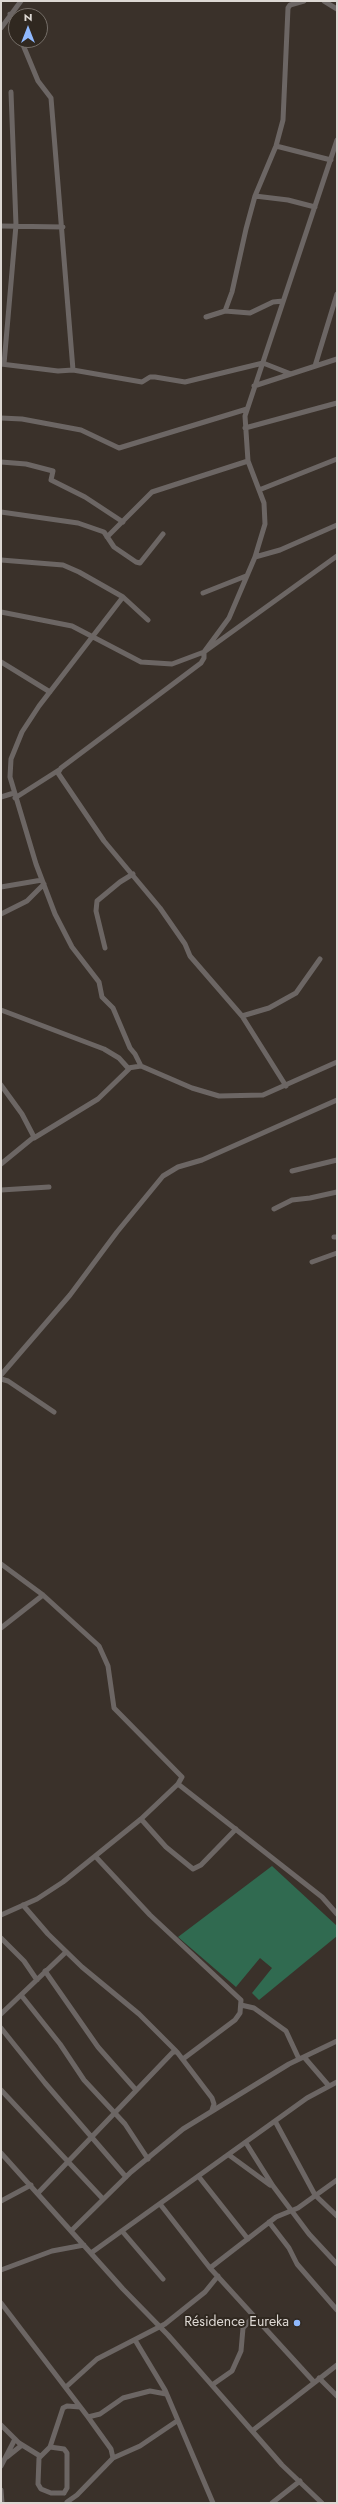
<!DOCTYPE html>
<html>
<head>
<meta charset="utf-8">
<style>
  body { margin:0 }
  #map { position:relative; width:338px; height:2504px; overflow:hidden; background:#3a312a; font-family:Jost,sans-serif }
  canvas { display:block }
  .frame { position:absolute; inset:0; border:2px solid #ddd8d3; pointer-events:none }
  .north { position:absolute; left:8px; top:8px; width:40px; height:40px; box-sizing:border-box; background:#302820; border:1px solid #756e68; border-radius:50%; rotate:0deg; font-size:11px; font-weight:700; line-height:16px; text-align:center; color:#ddd8d3 }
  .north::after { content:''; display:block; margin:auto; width:14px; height:18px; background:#8fb8fd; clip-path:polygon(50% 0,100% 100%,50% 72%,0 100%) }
</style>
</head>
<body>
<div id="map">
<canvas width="338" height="2504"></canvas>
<div class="frame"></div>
<div class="north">N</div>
</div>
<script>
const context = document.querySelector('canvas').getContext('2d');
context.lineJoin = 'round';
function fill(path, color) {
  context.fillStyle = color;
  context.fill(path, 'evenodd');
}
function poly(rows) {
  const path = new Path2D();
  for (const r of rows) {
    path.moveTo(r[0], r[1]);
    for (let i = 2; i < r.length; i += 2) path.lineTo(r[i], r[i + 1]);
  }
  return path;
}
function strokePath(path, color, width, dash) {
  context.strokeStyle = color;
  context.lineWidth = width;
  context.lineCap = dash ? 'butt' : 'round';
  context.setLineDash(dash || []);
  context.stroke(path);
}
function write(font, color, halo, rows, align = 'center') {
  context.font = font + ' Jost,sans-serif';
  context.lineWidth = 4;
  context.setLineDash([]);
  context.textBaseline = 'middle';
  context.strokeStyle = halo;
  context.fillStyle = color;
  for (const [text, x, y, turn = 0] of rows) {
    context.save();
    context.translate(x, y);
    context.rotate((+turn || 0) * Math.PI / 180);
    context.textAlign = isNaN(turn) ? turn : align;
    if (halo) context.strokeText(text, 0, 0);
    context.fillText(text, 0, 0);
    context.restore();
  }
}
fill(poly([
  [272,1866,337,1926,337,1936,259,2000,252,1993,272,1968,260,1958,236,1987,178,1937]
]), '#306a50');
strokePath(poly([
  [324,1,337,9],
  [10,14,16,28],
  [1,28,21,1],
  [21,40,38,81,51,98,73,370],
  [276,146,331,160],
  [255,196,288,200,315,207],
  [1,226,63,227],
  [225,311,232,292,246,229,255,196,276,146,283,120,288,8,290,5,304,1],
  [206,317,225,311,250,313,273,302,283,301],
  [1,364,58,371,73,370,142,382,150,377,155,377,185,382,263,363,291,374],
  [4,364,16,225,11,92],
  [315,366,337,294],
  [254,386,337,359],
  [1,418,22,419,81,430,119,448,247,409],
  [245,428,337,403],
  [1,462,26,464,53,471,51,480,85,497,123,522],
  [259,490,337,459],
  [1,512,78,523,104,532,114,547,136,562,140,563,163,534],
  [107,537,152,492,248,461],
  [255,557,280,550,337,525],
  [1,560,63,565,79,572,123,597,148,620],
  [203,593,246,576],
  [123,597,39,706,22,732,11,759,10,777,36,864,55,914,72,947,99,982,102,997,113,1008,130,1048,135,1054,141,1066],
  [1,612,72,626,141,662,172,664,204,652,337,556],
  [1,662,50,692],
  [1,797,14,793],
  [15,798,59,770],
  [1,887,42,880],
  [1,914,27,901,44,884],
  [105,948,96,911,97,901,120,882,133,874],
  [1,1010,104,1049,119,1058,128,1068,141,1066,192,1088,219,1096,263,1095,337,1062],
  [242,1016,269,1008,296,993,320,959],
  [1,1085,22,1114,34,1137,1,1164],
  [286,1086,242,1016,190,956,185,944,160,908,104,841,58,773,61,768,201,663,204,658,204,652,229,618,255,557,265,524,264,503,248,461,245,416,337,140],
  [34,1138,98,1099,130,1068],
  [292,1171,337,1160],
  [1,1190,49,1187],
  [274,1209,292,1200,310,1198,337,1192],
  [334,1237,337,1237],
  [312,1262,337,1253],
  [1,1375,70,1295,117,1232,163,1176,178,1167,202,1160,337,1100],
  [1,1379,8,1381,54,1412],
  [1,1564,43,1595,99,1646,108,1666,114,1708,182,1777,178,1784,141,1819,63,1882,37,1899,1,1915],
  [1,1628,43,1595],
  [178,1784,322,1897,337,1914],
  [141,1819,166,1847,193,1869,201,1865,236,1829],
  [95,1856,150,1915,241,2000,240,2013,235,2020,183,2059],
  [23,1905,48,1934,82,1967,139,2014,176,2051],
  [1,1938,24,1961,37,1980],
  [45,1971,98,2047,136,2090],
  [21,1995,60,2044,84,2080,125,2124,148,2159],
  [241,2005,254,2008,286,2031,299,2059],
  [1,2014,66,1952],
  [1,2028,45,2083,126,2177],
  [304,2057,329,2086],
  [1,2090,103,2199],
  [275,2121,315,2195,337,2216],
  [246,2143,273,2186,309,2234,337,2264],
  [1,2153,123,2289,168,2335,282,2465,322,2503],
  [229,2155,270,2185],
  [199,2177,248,2239],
  [38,2193,173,2052,177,2052,212,2098,214,2104,212,2110],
  [1,2201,31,2185],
  [160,2204,210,2268,314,2382],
  [269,2222,289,2248,297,2264,337,2310],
  [71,2231,131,2172,183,2129,289,2064,337,2041],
  [122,2231,163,2279],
  [91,2253,307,2098,337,2082],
  [210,2268,276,2217,298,2208,337,2180],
  [1,2270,52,2251,84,2245],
  [1,2303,88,2417,111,2449,113,2458],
  [135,2340,165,2390,213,2503],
  [319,2378,337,2396],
  [212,2385,232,2371,241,2351,243,2328,254,2316],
  [66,2387,97,2359,165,2324,205,2292,218,2276],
  [88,2417,100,2414,123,2398,150,2391,166,2394],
  [1,2425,19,2443,40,2456],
  [252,2431,337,2365],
  [50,2447,64,2449,67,2453,67,2488,64,2493],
  [7,2457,22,2445],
  [1,2466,15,2439],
  [1,2490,2,2503],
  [64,2493,51,2493,41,2489,38,2484,39,2458,50,2447,63,2408,67,2406,80,2407],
  [67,2502,77,2495,113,2458,140,2446,177,2421],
  [272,2503,300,2481]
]), '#6c6664', 5);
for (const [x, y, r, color] of [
  [297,2323,4,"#8fb8fd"]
]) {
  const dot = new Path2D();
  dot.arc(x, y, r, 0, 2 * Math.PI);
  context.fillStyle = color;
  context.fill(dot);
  strokePath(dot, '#302820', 1.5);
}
write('14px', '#ddd8d3', '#302820', [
  ["Résidence Eureka",289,2323]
], 'right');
</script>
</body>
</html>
